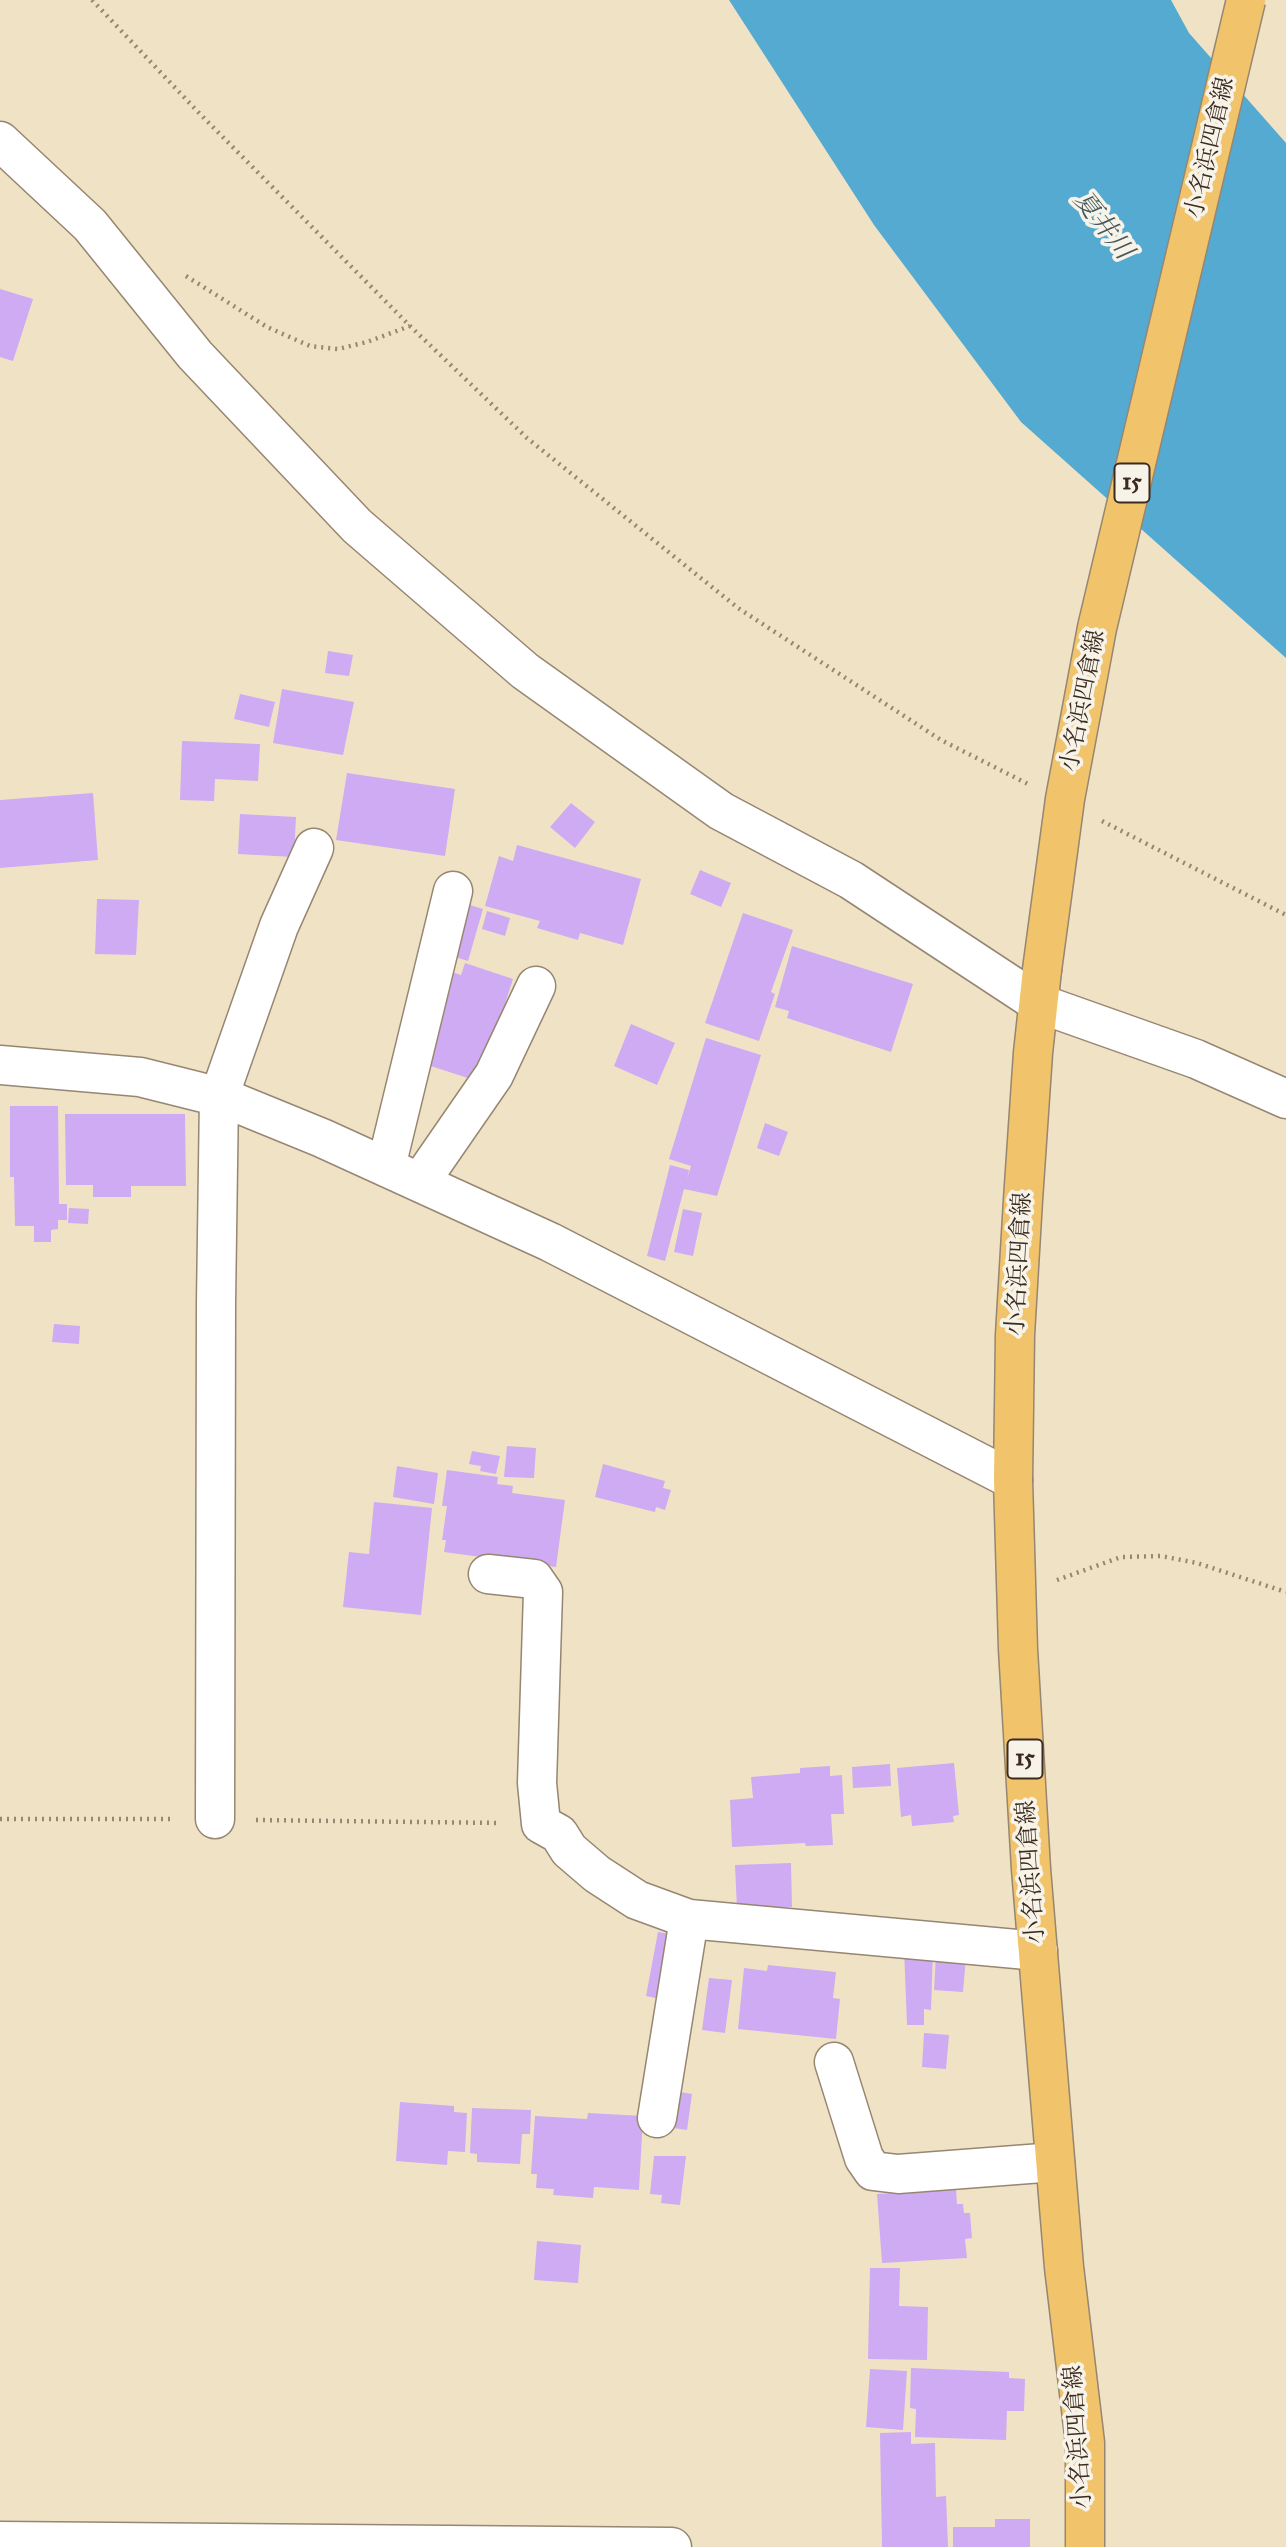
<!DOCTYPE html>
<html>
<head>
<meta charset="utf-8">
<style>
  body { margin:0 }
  canvas { display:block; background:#f0e2c5 }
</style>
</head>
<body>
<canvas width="1286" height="2547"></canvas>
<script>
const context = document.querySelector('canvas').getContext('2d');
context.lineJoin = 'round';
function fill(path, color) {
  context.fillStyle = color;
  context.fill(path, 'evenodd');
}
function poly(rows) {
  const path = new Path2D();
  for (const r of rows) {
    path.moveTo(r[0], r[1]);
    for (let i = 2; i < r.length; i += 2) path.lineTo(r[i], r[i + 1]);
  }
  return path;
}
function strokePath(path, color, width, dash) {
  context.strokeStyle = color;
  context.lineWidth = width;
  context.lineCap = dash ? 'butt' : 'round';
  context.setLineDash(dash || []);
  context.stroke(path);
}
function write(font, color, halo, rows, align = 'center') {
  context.font = font + ' "IM FELL Great Primer","Noto Serif JP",serif';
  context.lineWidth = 7;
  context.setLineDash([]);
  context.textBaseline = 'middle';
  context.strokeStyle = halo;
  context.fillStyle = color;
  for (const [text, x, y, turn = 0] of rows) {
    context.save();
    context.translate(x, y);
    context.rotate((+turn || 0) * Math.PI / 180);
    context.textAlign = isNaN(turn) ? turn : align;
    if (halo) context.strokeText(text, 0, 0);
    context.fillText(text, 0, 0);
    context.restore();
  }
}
fill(poly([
  [729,0,1171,0,1189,33,1286,143,1286,658,1021,422,874,225]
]), '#54aad0');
fill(poly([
  [0,289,33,299,13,361,0,357],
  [328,651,353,655,349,676,325,673],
  [282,689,354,702,343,755,273,743],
  [240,694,275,702,269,727,234,719],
  [182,741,260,744,258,781,215,779,214,801,180,800],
  [347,773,455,789,445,856,336,840],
  [93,793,98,860,0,868,0,800],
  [571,803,595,822,575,848,550,827],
  [240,814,296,817,294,857,238,854],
  [517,845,641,879,623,945,580,933,578,940,537,928,540,921,485,906,499,856,513,861],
  [700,870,731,883,721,907,690,894],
  [97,899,139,900,136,955,95,954],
  [460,902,483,909,468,961,445,954],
  [487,911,510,918,505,936,482,929],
  [743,913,793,930,771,992,775,994,759,1041,705,1023],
  [792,946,913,984,891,1052,787,1018,789,1011,775,1007],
  [465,963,513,979,485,1066,477,1063,471,1079,415,1061,446,970,461,975],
  [631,1024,675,1043,657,1085,614,1066],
  [706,1038,761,1055,717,1196,684,1189,665,1261,647,1256,670,1165,689,1170,687,1179,691,1166,669,1159],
  [10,1106,58,1106,59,1204,67,1204,67,1220,58,1220,58,1229,51,1230,51,1242,34,1242,34,1226,15,1226,14,1177,10,1177],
  [65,1114,185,1114,186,1186,131,1186,131,1197,93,1197,93,1185,66,1185],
  [765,1123,788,1132,779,1156,757,1148],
  [69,1208,89,1209,88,1224,68,1223],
  [683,1209,702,1213,693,1256,674,1252],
  [54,1324,80,1326,79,1344,52,1342],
  [507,1446,536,1448,534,1478,504,1477],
  [472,1451,500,1456,496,1474,480,1471,481,1466,469,1464],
  [603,1464,665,1481,663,1488,671,1490,665,1510,656,1507,655,1512,595,1497],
  [397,1466,438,1473,434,1504,393,1497],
  [447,1470,498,1477,497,1484,513,1486,512,1493,565,1500,556,1567,444,1552,446,1540,442,1540,447,1506,442,1506],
  [374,1502,432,1508,421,1615,343,1607,349,1552,369,1554],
  [954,1763,959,1815,953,1816,954,1822,912,1826,911,1815,901,1817,897,1768],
  [890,1764,891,1786,853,1788,852,1767],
  [830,1766,830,1776,842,1775,844,1814,831,1814,833,1845,806,1846,805,1843,732,1847,730,1800,753,1798,751,1777,800,1773,800,1768],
  [791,1863,792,1907,737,1909,735,1865],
  [658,1932,677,1935,665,2000,646,1996],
  [904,1949,933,1952,931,2010,924,2009,924,2025,907,2025],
  [936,1955,966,1957,963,1992,934,1990],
  [768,1965,836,1972,833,1998,840,1999,836,2039,738,2029,744,1968,767,1971],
  [709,1978,732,1980,725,2033,702,2030],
  [924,2033,949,2035,946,2069,922,2067],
  [673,2091,692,2094,687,2130,667,2127],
  [400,2102,454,2106,454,2112,467,2113,465,2152,448,2151,447,2165,396,2161],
  [472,2108,531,2110,530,2134,522,2134,520,2164,477,2162,477,2154,470,2153],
  [588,2113,643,2116,639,2190,594,2187,593,2198,553,2195,554,2189,536,2188,537,2174,531,2174,535,2116,587,2119],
  [654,2156,686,2156,680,2205,661,2203,662,2195,650,2194],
  [956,2189,957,2204,963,2204,964,2213,970,2213,972,2238,965,2239,967,2258,882,2263,877,2194],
  [537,2241,581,2245,578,2283,534,2280],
  [870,2268,900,2268,899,2306,928,2307,927,2360,868,2359],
  [911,2368,1009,2372,1009,2378,1025,2379,1024,2411,1007,2411,1006,2440,915,2437,916,2409,910,2408],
  [870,2369,907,2371,903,2430,866,2427],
  [911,2432,911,2444,935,2443,936,2497,946,2496,948,2547,882,2547,880,2433],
  [995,2519,1030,2519,1030,2547,953,2547,953,2527,995,2527]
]), '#cfabf3');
const minor = poly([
  [0,141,90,225,195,355,357,526,525,671,721,811,851,880,1038,1003,1196,1059,1286,1099],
  [0,1065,140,1077,224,1098,322,1138,550,1242,1013,1480],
  [386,1167,453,891],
  [420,1182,494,1075,536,986],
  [488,1574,534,1579,543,1592,537,1783,541,1824,559,1834,569,1850,597,1874,637,1900,689,1919,1038,1951],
  [215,1819,216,1303,219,1097,279,926,314,848],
  [834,2062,864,2158,873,2171,898,2174,1055,2162],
  [657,2118,689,1919],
  [0,2541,672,2547]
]);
const primary = poly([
  [1042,970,1033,1053,1023,1200,1015,1335,1013,1480,1018,1649,1031,1869,1064,2267,1085,2443,1085,2547]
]);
strokePath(minor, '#968672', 41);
strokePath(primary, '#968672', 41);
strokePath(poly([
  [92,0,200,114,410,326,527,438,738,608,941,740,1028,784],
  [186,276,267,327,310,346,338,349,367,342,410,326],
  [1102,821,1286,915],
  [1057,1580,1121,1557,1161,1556,1197,1563,1286,1592],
  [0,1819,174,1819],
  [256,1820,500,1823]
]), '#968672', 4.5, [2, 5]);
strokePath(minor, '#fff', 38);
strokePath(primary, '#f1c36a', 38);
const primaryBridge = poly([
  [1042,970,1065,799,1097,628,1246,0]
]);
strokePath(primaryBridge, '#968672', 41, []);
strokePath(primaryBridge, '#f1c36a', 38);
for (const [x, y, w] of [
  [1132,483,35],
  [1025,1759,35]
]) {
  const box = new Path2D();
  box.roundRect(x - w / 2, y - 19.5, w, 39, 5);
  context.fillStyle = '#f7f3e8';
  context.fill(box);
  strokePath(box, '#3b2a1e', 2);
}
write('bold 23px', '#3b2a1e', null, [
  ["15",1132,483],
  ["15",1025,1759]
]);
write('24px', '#3b2a1e', '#f7f3e8', [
  ["小名浜四倉線",1211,148,-77],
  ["小名浜四倉線",1084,701,-79],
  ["小名浜四倉線",1020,1264,-87],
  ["小名浜四倉線",1032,1872,-94],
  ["小名浜四倉線",1079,2437,-94]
]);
write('italic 26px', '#44575c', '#f7f3e8', [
  ["夏井川",1102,226,52]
]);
</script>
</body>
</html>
